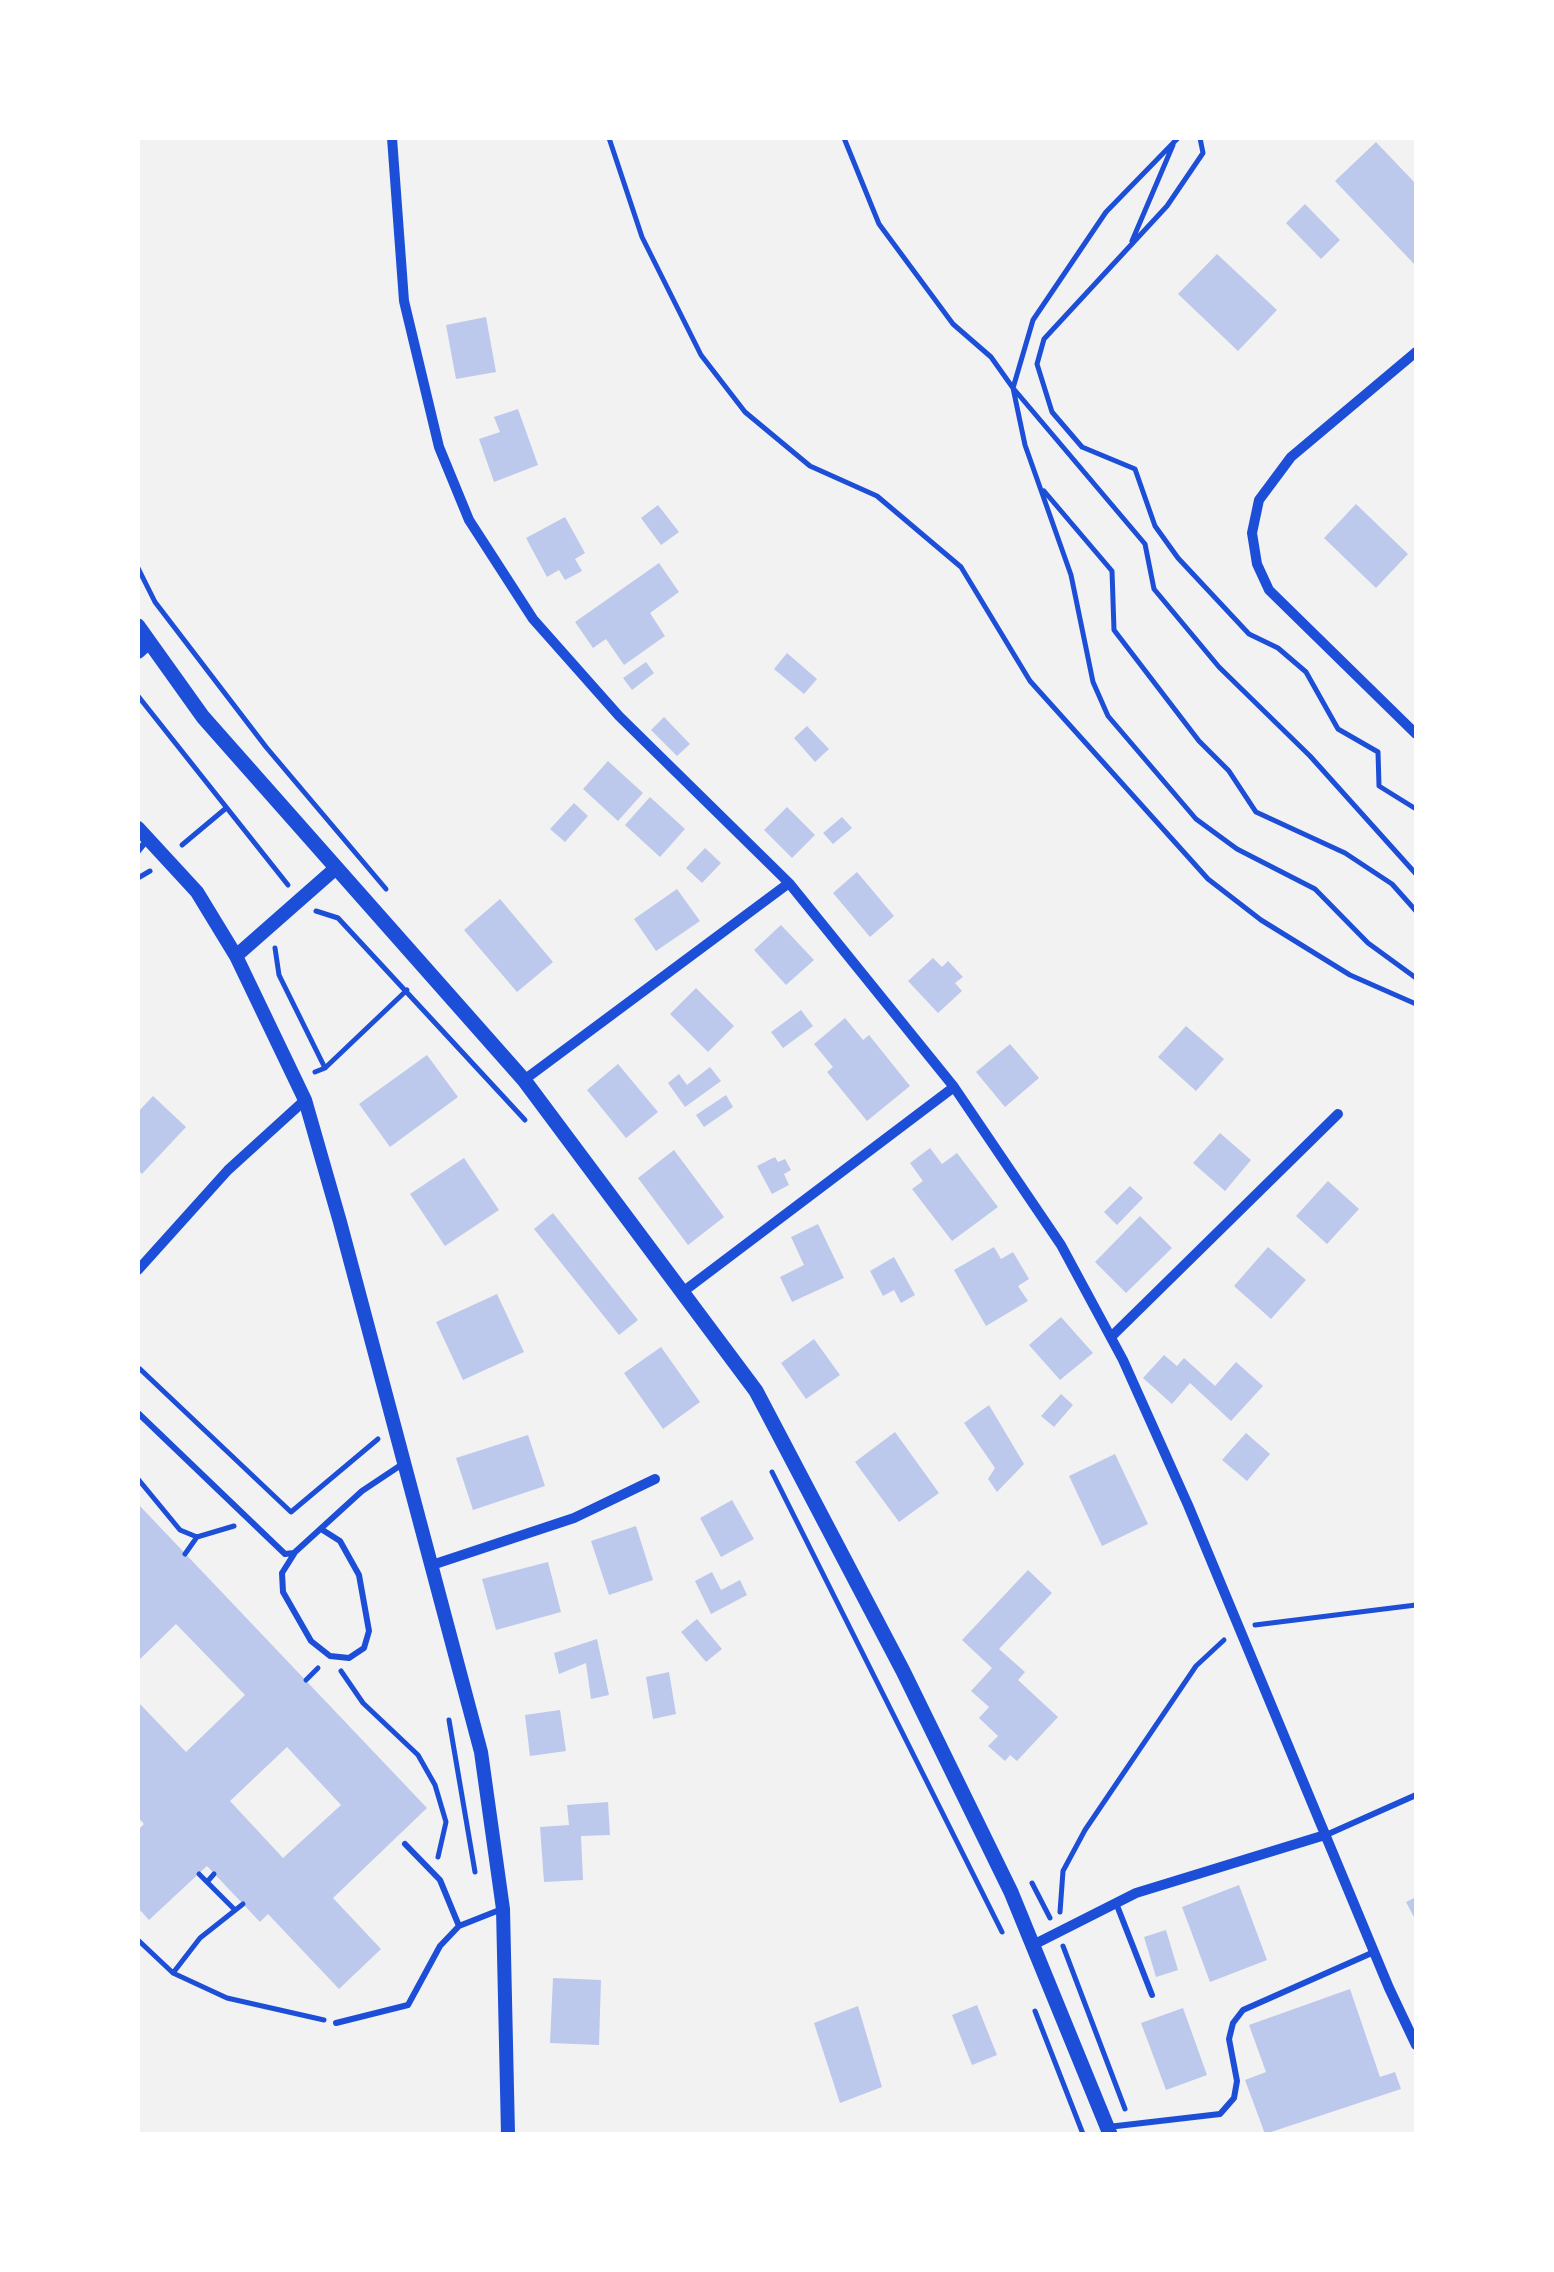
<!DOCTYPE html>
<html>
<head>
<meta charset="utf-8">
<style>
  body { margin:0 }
  #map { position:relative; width:1554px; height:2272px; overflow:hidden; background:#f2f2f2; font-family:"DejaVu Sans",sans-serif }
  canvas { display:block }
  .frame { position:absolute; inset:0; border:140px solid #fff; pointer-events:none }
</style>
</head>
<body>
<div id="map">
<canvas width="1554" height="2272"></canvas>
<div class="frame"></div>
</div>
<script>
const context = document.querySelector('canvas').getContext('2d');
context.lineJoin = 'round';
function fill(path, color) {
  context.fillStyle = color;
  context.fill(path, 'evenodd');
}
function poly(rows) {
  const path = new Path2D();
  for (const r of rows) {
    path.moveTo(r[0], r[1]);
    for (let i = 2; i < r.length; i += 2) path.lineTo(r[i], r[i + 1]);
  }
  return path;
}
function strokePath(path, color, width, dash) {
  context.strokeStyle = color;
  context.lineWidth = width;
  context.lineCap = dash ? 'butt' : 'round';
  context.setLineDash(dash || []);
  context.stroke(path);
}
fill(poly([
  [1376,142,1416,184,1416,266,1335,181],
  [1305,204,1340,240,1321,259,1286,223],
  [1217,254,1277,310,1238,351,1178,294],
  [486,317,496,372,456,379,446,325],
  [518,409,538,465,494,482,479,439,500,432,494,417],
  [1356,504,1408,554,1376,588,1324,538],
  [658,505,679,532,661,545,641,518],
  [565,517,585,553,575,559,582,571,565,580,559,570,547,577,526,538],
  [659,563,679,592,650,613,665,636,624,665,606,639,593,648,575,622],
  [787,653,817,679,804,694,774,669],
  [646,662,654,673,632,690,623,678],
  [664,717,690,744,677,756,651,730],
  [807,726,829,749,815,762,794,738],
  [608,761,643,793,618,821,583,789],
  [650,797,685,829,660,857,625,825],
  [574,803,588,816,565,842,550,829],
  [787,807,815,835,792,858,764,830],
  [842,817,852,828,833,844,823,833],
  [705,848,721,863,702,883,686,868],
  [857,872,894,916,870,937,833,893],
  [677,889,700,921,656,951,634,919],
  [500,899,553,962,517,992,464,930],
  [781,925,814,960,786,985,754,950],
  [933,958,942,967,948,961,963,977,955,983,962,991,938,1013,908,981],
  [696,988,734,1026,708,1052,670,1014],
  [801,1010,813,1026,783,1048,771,1032],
  [845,1018,863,1040,869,1035,910,1086,867,1121,827,1072,833,1067,814,1044],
  [1186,1026,1224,1059,1196,1091,1158,1057],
  [1010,1044,1039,1078,1005,1107,976,1072],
  [427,1055,458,1097,390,1147,359,1104],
  [618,1064,658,1112,626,1138,587,1090],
  [710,1067,721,1081,685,1107,668,1083,679,1074,687,1085],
  [726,1095,733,1107,704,1127,696,1115],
  [153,1096,186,1127,142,1174,138,1170,138,1112],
  [1220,1133,1251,1160,1225,1191,1193,1163],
  [930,1148,942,1164,957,1153,998,1207,952,1241,912,1189,923,1181,910,1163],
  [674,1150,724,1217,688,1245,638,1178],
  [775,1157,778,1162,785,1159,791,1170,784,1174,789,1185,772,1194,757,1166],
  [464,1158,499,1210,445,1246,410,1194],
  [1328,1181,1359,1209,1327,1244,1296,1216],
  [1130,1186,1143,1198,1117,1225,1104,1212],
  [553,1213,638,1320,619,1335,534,1229],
  [1140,1216,1172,1248,1126,1293,1095,1262],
  [818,1224,844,1278,792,1302,780,1277,804,1265,791,1237],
  [994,1247,1001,1259,1013,1252,1029,1279,1018,1286,1028,1301,986,1326,954,1270],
  [1268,1247,1306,1280,1271,1319,1234,1286],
  [894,1257,915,1295,901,1303,894,1290,883,1296,870,1271],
  [497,1294,524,1352,463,1380,436,1322],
  [1061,1317,1093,1353,1060,1380,1029,1345],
  [814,1339,840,1375,806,1399,781,1363],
  [661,1347,700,1402,663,1429,624,1373],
  [1164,1355,1177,1366,1184,1358,1215,1386,1236,1362,1263,1386,1231,1421,1190,1383,1172,1404,1143,1378],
  [1061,1394,1073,1405,1054,1427,1041,1416],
  [989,1405,1024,1464,997,1492,988,1479,995,1468,964,1423],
  [895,1432,939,1493,899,1522,855,1462],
  [1246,1433,1270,1454,1247,1481,1222,1460],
  [528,1435,545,1486,473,1510,456,1458],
  [1115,1454,1148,1524,1102,1546,1069,1476],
  [732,1500,754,1539,721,1557,700,1518],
  [138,1504,427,1808,333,1898,381,1949,339,1989,268,1914,260,1922,207,1866,149,1920,138,1908,138,1830,144,1824,138,1817,138,1702,186,1752,245,1695,176,1624,138,1661],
  [287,1747,341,1805,283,1858,230,1801],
  [636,1526,653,1580,609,1595,591,1541],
  [548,1562,561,1612,496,1630,482,1579],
  [1028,1570,1052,1593,999,1649,1025,1672,1018,1680,1058,1717,1017,1761,1010,1755,1005,1761,988,1746,998,1736,979,1718,989,1707,971,1691,992,1668,962,1640],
  [712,1572,721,1590,740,1580,747,1595,711,1614,695,1581],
  [697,1619,722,1649,706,1662,681,1632],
  [597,1639,609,1695,591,1699,586,1663,559,1674,554,1653],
  [669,1672,676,1714,653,1719,646,1677],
  [560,1710,566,1751,530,1756,525,1715],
  [608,1802,610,1835,581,1836,583,1880,544,1882,540,1827,569,1825,567,1805],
  [1239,1885,1267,1960,1210,1982,1182,1907],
  [1416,1897,1416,1921,1406,1902],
  [1166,1930,1178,1970,1156,1977,1144,1937],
  [553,1978,601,1980,599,2045,550,2043],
  [1350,1989,1380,2077,1395,2072,1401,2089,1265,2134,1245,2080,1266,2072,1249,2025],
  [977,2005,997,2055,972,2065,952,2015],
  [858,2006,882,2087,840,2103,814,2023],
  [1183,2008,1207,2075,1166,2090,1141,2023]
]), '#bdc9ec');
strokePath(poly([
  [609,138,642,237,701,355,745,412,810,466,877,496,961,567,1030,681,1208,879,1261,920,1350,975,1416,1004],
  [844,138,879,224,953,324,991,357,1013,388,1025,445,1071,575,1093,682,1108,716,1196,819,1237,849,1315,889,1368,943,1416,978],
  [1178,138,1106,212,1033,320,1013,388,1145,544,1154,589,1219,667,1310,756,1416,874],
  [1200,138,1203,153,1167,206,1044,339,1037,364,1052,412,1082,447,1135,469,1155,526,1178,558,1249,634,1278,648,1306,672,1338,729,1378,752,1379,786,1416,809],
  [1132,241,1173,145],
  [1044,491,1112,571,1114,630,1199,741,1229,771,1256,812,1345,853,1392,884,1416,911],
  [138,568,155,602,266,747,386,889],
  [138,696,288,885],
  [182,845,225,809],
  [138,878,150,871],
  [316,911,338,918,525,1120],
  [275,948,279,975,325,1068],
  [315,1072,325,1068,407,990],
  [140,1369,291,1512,378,1439],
  [772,1472,1002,1932],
  [138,1479,180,1530,197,1537,234,1526],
  [185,1554,197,1537],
  [1255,1625,1416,1605],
  [341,1671,363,1703,418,1755,435,1785,446,1822,438,1857],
  [306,1680,318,1668],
  [449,1720,475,1872],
  [199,1874,235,1910],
  [207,1882,214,1874],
  [1032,1883,1050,1918],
  [1060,1912,1063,1871,1085,1830,1196,1666,1224,1640],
  [138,1940,173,1973,227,1998,324,2020],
  [1063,1946,1125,2109],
  [173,1973,200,1938,243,1904],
  [1035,2011,1083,2134]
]), '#1d4ed8', 5);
strokePath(poly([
  [138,851,147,840],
  [138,1413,285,1554,294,1553,362,1491,404,1463],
  [294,1554,282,1573,283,1592,311,1641,330,1656,349,1658,364,1648,369,1631,359,1575,340,1541,321,1529],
  [1326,1835,1416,1795],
  [405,1844,440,1880,459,1926],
  [1116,1903,1152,1995],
  [336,2023,408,2005,440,1946,459,1926,502,1909],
  [1108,2127,1220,2114,1234,2098,1237,2081,1229,2039,1233,2023,1243,2010,1374,1952]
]), '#1d4ed8', 6);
strokePath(poly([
  [392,138,404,301,439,447,469,520,533,619,619,716,789,883,954,1087,1061,1245,1123,1360,1188,1505,1389,1988,1416,2045],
  [1416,352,1291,457,1259,500,1252,533,1257,564,1269,590,1416,734],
  [524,1080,789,883],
  [138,1270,228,1170,305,1100],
  [684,1291,954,1087],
  [1111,1337,1338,1114],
  [435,1564,574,1518,655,1479],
  [1033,1945,1136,1893,1325,1835]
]), '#1d4ed8', 10);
strokePath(poly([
  [138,652,147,644],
  [138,828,197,892,236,956,305,1100,340,1222,481,1752,503,1909,508,2134],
  [236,956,336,868]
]), '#1d4ed8', 14);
strokePath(poly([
  [138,626,203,717,524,1080,756,1391,903,1671,1011,1892,1110,2134]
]), '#1d4ed8', 15);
</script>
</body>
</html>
